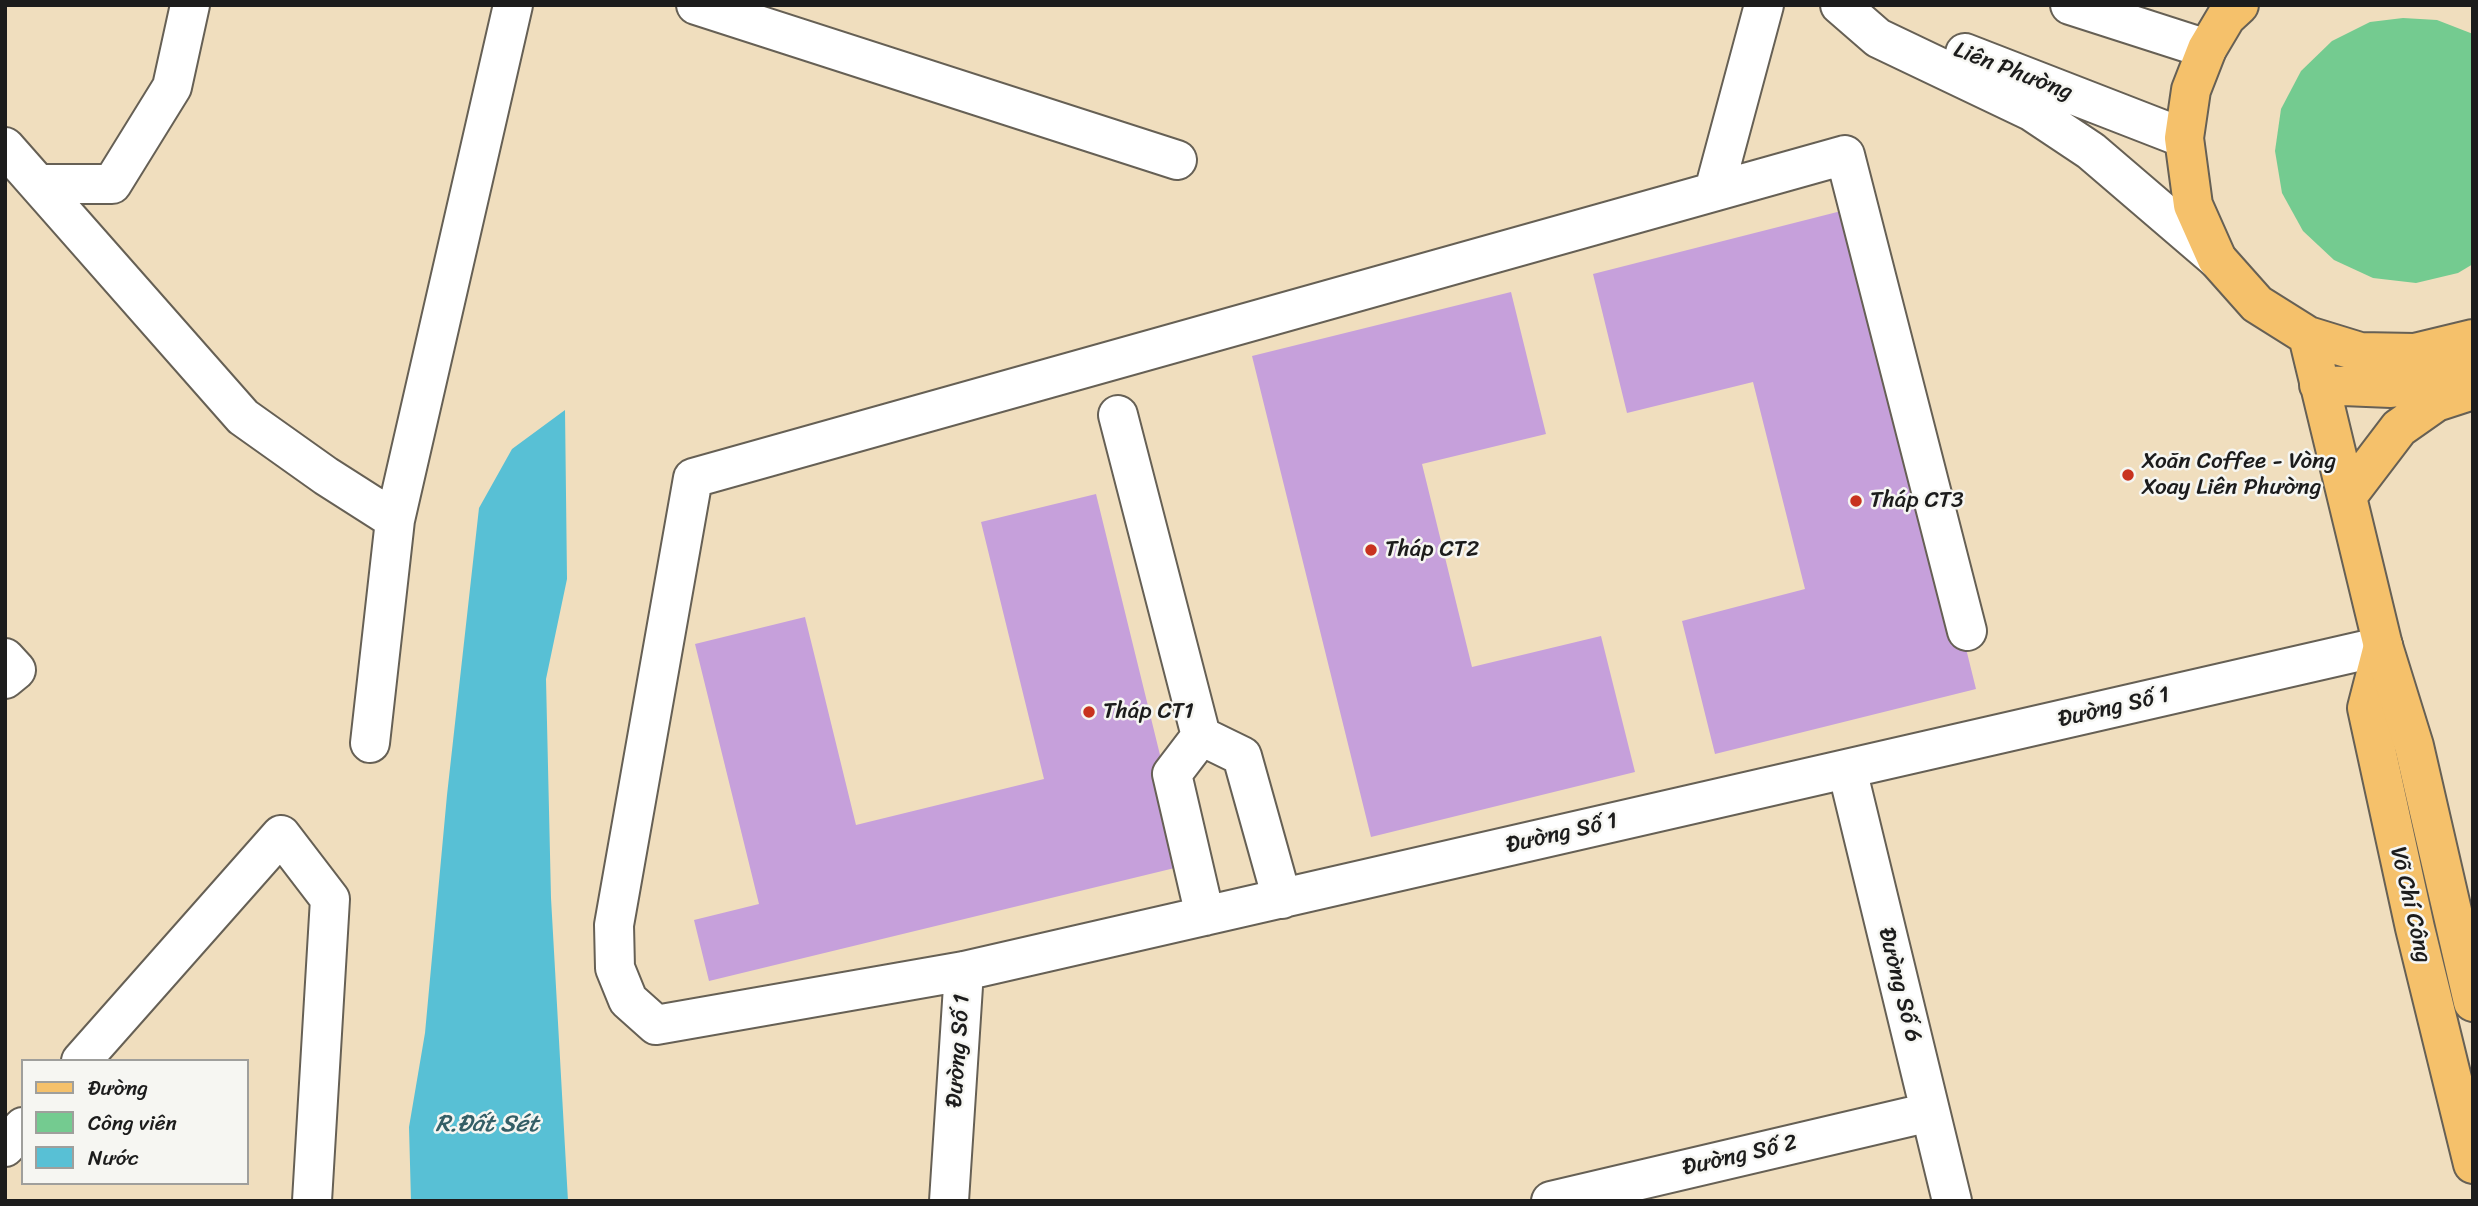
<!DOCTYPE html>
<html>
<head>
<meta charset="utf-8">
<style>
  body { margin:0 }
  #map { position:relative; width:2478px; height:1206px; overflow:hidden; background:#f0debe; font-family:Sriracha,sans-serif }
  canvas { display:block }
  .frame { position:absolute; inset:0; border:7px solid #1c1c1c; pointer-events:none }
  .legend { position:absolute; left:21px; top:1059px; width:228px; height:126px; box-sizing:border-box; background:#f6f6f2; border:2px solid #9f9f9c; margin:0; padding:9px 12px; list-style:none; font-size:21px; color:#1c1c1c }
  .legend li { display:flex; align-items:center; gap:14px; height:35px }
  .legend b { width:35px; border:2px solid #9f9f9c }
</style>
</head>
<body>
<div id="map">
<canvas width="2478" height="1206"></canvas>
<div class="frame"></div>
<ul class="legend">
<li><b style="height:9px;background:#f5c16b"></b>Đường</li>
<li><b style="height:19px;background:#74cb90"></b>Công viên</li>
<li><b style="height:19px;background:#58c0d5"></b>Nước</li>
</ul>
</div>
<script>
const context = document.querySelector('canvas').getContext('2d');
context.lineJoin = 'round';
function fill(path, color) {
  context.fillStyle = color;
  context.fill(path, 'evenodd');
}
function poly(rows) {
  const path = new Path2D();
  for (const r of rows) {
    path.moveTo(r[0], r[1]);
    for (let i = 2; i < r.length; i += 2) path.lineTo(r[i], r[i + 1]);
  }
  return path;
}
function strokePath(path, color, width, dash) {
  context.strokeStyle = color;
  context.lineWidth = width;
  context.lineCap = dash ? 'butt' : 'round';
  context.setLineDash(dash || []);
  context.stroke(path);
}
function write(font, color, halo, rows, align = 'center') {
  context.font = font + ' Sriracha,sans-serif';
  context.lineWidth = 5;
  context.setLineDash([]);
  context.textBaseline = 'middle';
  context.strokeStyle = halo;
  context.fillStyle = color;
  for (const [text, x, y, turn = 0] of rows) {
    context.save();
    context.translate(x, y);
    context.rotate((+turn || 0) * Math.PI / 180);
    context.textAlign = isNaN(turn) ? turn : align;
    if (halo) context.strokeText(text, 0, 0);
    context.fillText(text, 0, 0);
    context.restore();
  }
}
fill(poly([
  [2403,18,2437,20,2473,34,2473,264,2458,273,2416,283,2373,278,2334,260,2303,231,2282,193,2275,151,2281,109,2301,71,2332,41,2370,22]
]), '#74cb90');
fill(poly([
  [565,410,567,579,546,679,551,898,568,1201,411,1201,409,1127,425,1033,447,795,479,508,512,449]
]), '#58c0d5');
fill(poly([
  [1857,207,1976,689,1715,754,1682,621,1805,589,1753,382,1627,413,1593,274],
  [1511,292,1546,434,1422,464,1472,667,1601,636,1635,772,1371,837,1252,356],
  [1096,494,1187,865,709,981,694,920,759,904,695,644,805,617,856,825,1044,779,981,522]
]), '#c6a0db');
const minor = poly([
  [696,5,1177,160],
  [1840,5,1878,38,2031,111,2091,151,2217,259],
  [2070,5,2207,49],
  [1965,53,2184,138],
  [5,147,243,417,326,476,395,520],
  [38,184,112,184,172,87,190,5],
  [1714,191,1764,5],
  [1118,415,1201,736,1242,756,1282,899],
  [1967,631,1845,155,693,478,614,925,615,968,628,1000,656,1025,964,971,2383,646],
  [5,658,16,670,5,679],
  [1201,736,1172,774,1205,916],
  [370,743,395,520,513,5],
  [1847,769,1952,1201],
  [81,1061,281,835,330,899,312,1201],
  [5,1147,23,1127],
  [949,1201,964,971],
  [1551,1201,1930,1112]
]);
const major = poly([
  [2383,646,2367,708,2415,928,2473,1164]
]);
const highway = poly([
  [2239,5,2226,17,2207,49,2191,90,2184,138,2193,205,2217,259,2257,304,2308,336,2360,352,2415,353,2473,339],
  [2308,336,2383,646,2414,746,2473,1002],
  [2319,385,2391,388,2433,383,2463,376],
  [2348,495,2399,428,2436,402,2473,390]
]);
strokePath(minor, '#666055', 42);
strokePath(major, '#666055', 42);
strokePath(highway, '#666055', 42);
strokePath(minor, '#fff', 38);
strokePath(major, '#f5c16b', 38);
strokePath(highway, '#f5c16b', 38);
for (const [x, y, r, color] of [
  [2128,475,7,"#c8321e"],
  [1856,501,7,"#c8321e"],
  [1371,550,7,"#c8321e"],
  [1089,712,7,"#c8321e"]
]) {
  const dot = new Path2D();
  dot.arc(x, y, r, 0, 2 * Math.PI);
  context.fillStyle = color;
  context.fill(dot);
  strokePath(dot, '#f6f6f2', 2.5);
}
write('23px', '#1c1c1c', '#f6f6f2', [
  ["Liên Phường",2013,72,21],
  ["Đường Số 1",2114,708,-13],
  ["Đường Số 1",1562,834,-13],
  ["Võ Chí Công",2410,905,77],
  ["Đường Số 6",1899,985,76],
  ["Đường Số 1",959,1051,-86],
  ["Đường Số 2",1740,1156,-13]
]);
write('23px', '#1c1c1c', '#f6f6f2', [
  ["Xoăn Coffee - Vòng",2142,462],
  ["Xoay Liên Phường",2142,488],
  ["Tháp CT3",1870,501],
  ["Tháp CT2",1385,550],
  ["Tháp CT1",1103,712]
], 'left');
write('italic 24px', '#345e66', '#f6f6f2', [
  ["R.Đất Sét",487,1125]
]);
</script>
</body>
</html>
